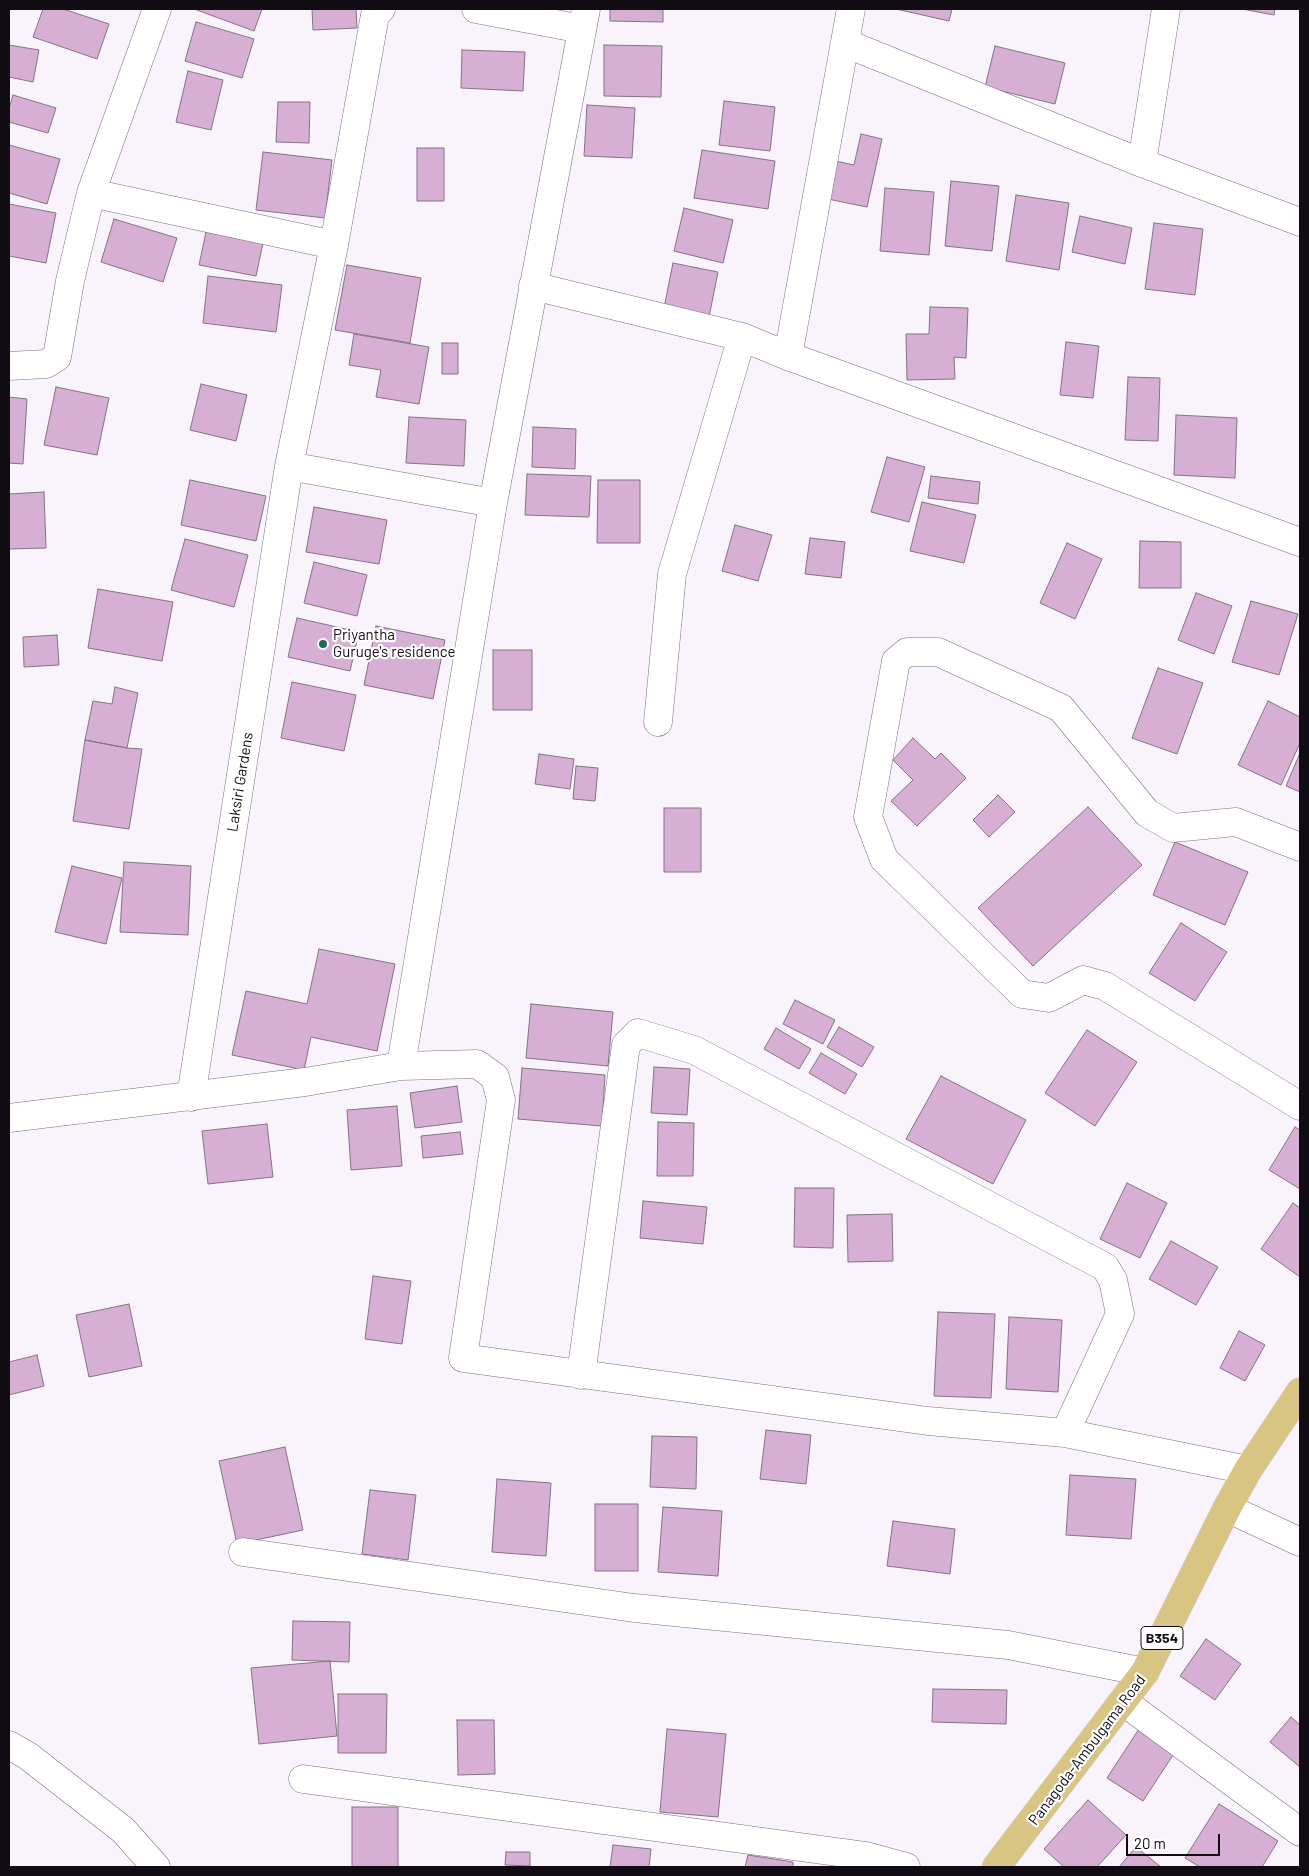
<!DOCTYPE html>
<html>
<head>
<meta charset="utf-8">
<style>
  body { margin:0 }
  #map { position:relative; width:1309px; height:1876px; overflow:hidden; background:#f9f3fc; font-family:Barlow,sans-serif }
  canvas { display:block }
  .frame { position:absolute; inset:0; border:10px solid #110c13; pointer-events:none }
  .scale { position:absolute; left:1126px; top:1834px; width:94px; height:22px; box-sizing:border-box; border:2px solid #110c13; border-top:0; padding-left:6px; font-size:15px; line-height:18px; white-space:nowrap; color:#110c13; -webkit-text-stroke:4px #fff; paint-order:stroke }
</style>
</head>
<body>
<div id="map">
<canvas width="1309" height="1876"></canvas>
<div class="frame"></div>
<div class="scale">20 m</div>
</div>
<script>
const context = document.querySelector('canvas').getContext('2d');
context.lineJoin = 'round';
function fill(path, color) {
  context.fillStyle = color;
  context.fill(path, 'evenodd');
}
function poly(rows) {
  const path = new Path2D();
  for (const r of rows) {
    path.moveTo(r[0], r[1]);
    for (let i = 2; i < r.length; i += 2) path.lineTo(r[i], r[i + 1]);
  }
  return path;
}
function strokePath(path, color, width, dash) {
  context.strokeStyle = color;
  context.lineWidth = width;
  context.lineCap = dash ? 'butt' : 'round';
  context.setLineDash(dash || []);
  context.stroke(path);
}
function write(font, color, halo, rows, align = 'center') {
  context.font = font + ' Barlow,sans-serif';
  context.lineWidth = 4.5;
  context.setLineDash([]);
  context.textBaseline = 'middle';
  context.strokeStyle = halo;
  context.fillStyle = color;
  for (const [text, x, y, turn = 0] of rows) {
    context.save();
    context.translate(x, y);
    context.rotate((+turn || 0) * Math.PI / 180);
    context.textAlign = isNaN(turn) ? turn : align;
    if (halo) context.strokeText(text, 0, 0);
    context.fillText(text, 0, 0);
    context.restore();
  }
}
const building = poly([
  [43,9,63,9,109,24,97,59,33,37,43,9],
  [194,9,262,9,254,31,194,9],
  [312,9,356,9,357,28,313,30,312,9],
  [610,9,663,9,663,22,610,21,610,9],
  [896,9,952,9,949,21,896,9],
  [1242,9,1275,9,1274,15,1242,9],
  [196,22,254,39,242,78,185,61,196,22],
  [9,45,39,50,33,82,9,77,9,45],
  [604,45,662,46,661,97,604,96,604,45],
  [995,46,1065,63,1055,104,985,87,995,46],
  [462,50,525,52,523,91,461,88,462,50],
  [188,71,223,80,211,130,176,122,188,71],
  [13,95,56,108,48,133,9,122,9,109,13,95],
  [724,101,775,107,770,151,719,145,724,101],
  [278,102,310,102,309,143,276,142,278,102],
  [587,105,635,108,632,158,584,156,587,105],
  [861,134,882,139,867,207,823,198,831,160,854,165,861,134],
  [9,145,60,159,47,204,9,193,9,145],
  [417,148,444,148,444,201,417,201,417,148],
  [702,150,775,161,768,209,694,198,702,150],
  [263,152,332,160,325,218,256,210,263,152],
  [951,181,999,186,992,251,945,246,951,181],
  [885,188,934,192,929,255,880,251,885,188],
  [1016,195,1069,203,1059,270,1006,261,1016,195],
  [9,204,56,213,46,263,9,256,9,204],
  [684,208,733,220,723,263,674,251,684,208],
  [1080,216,1132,228,1125,264,1072,252,1080,216],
  [114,219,177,238,163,282,101,262,114,219],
  [1154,223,1203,229,1195,295,1145,289,1154,223],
  [206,232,263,243,256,276,199,265,206,232],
  [673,263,718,272,709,317,664,308,673,263],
  [347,265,421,278,410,343,335,330,347,265],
  [208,276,282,285,276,332,203,323,208,276],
  [930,307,968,308,966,358,954,357,955,379,907,380,906,334,929,334,930,307],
  [354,334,429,347,419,404,376,397,381,370,349,365,354,334],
  [1066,342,1099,346,1093,398,1060,395,1066,342],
  [442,343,458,343,458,374,442,374,442,343],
  [1128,377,1160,378,1158,441,1125,440,1128,377],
  [201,384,247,395,236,441,190,430,201,384],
  [56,387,109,398,97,455,44,445,56,387],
  [9,397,27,399,23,464,9,463,9,397],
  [1176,415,1237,418,1235,478,1174,475,1176,415],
  [409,417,466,420,464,466,406,463,409,417],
  [533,427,576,429,575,469,532,467,533,427],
  [887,457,925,467,909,522,871,512,887,457],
  [527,474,591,476,589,517,525,515,527,474],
  [931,476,980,482,978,504,928,498,931,476],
  [190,480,266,496,256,541,181,525,190,480],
  [598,480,640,480,640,543,597,543,598,480],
  [44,492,46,548,9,549,9,494,44,492],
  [922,502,976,515,964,563,910,551,922,502],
  [314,507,387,520,379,564,306,552,314,507],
  [735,525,772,535,758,581,722,571,735,525],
  [810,538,845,542,841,578,805,574,810,538],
  [185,539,248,555,234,607,171,590,185,539],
  [1140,541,1181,542,1181,588,1139,588,1140,541],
  [1067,543,1102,559,1075,619,1040,603,1067,543],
  [314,562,367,575,357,616,304,603,314,562],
  [98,589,173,602,162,661,88,648,98,589],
  [1196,593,1232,606,1214,654,1178,640,1196,593],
  [1251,601,1298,614,1279,675,1232,662,1251,601],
  [297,618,359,632,350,671,288,657,297,618],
  [376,626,445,640,433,699,364,685,376,626],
  [57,635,59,665,24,667,23,637,57,635],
  [493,650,532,650,532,710,493,710,493,650],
  [1158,668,1203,683,1177,754,1132,738,1158,668],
  [292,682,356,695,344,751,281,738,292,682],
  [115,687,138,693,127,748,85,740,93,701,112,704,115,687],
  [1268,701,1300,717,1300,743,1281,785,1238,765,1268,701],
  [913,738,935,759,941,753,966,778,917,826,891,801,913,780,893,760,913,738],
  [85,740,127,748,142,749,129,829,73,821,85,740],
  [1300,753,1300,792,1286,786,1300,753],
  [539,754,574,759,570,789,535,784,539,754],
  [576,766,598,768,595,801,573,799,576,766],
  [998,795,1015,812,989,837,973,820,998,795],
  [1088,807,1142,865,1033,966,978,908,1088,807],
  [664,808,701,808,701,872,664,872,664,808],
  [1175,842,1248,872,1225,925,1153,895,1175,842],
  [124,862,191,866,188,935,120,932,124,862],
  [72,866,122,878,106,944,55,932,72,866],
  [1181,923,1227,952,1195,1001,1149,973,1181,923],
  [319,949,395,964,377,1051,311,1037,304,1070,232,1055,246,991,307,1004,319,949],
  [795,1000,835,1020,823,1044,783,1024,795,1000],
  [531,1004,613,1012,608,1066,526,1058,531,1004],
  [839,1027,874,1047,862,1067,827,1047,839,1027],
  [776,1028,811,1049,799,1069,764,1049,776,1028],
  [1087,1030,1137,1062,1095,1126,1045,1093,1087,1030],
  [821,1053,857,1074,845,1094,809,1073,821,1053],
  [654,1067,690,1069,687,1115,651,1113,654,1067],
  [522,1068,605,1075,602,1126,518,1119,522,1068],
  [941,1076,1026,1120,993,1184,906,1139,941,1076],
  [457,1086,462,1122,415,1128,410,1093,457,1086],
  [397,1106,402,1166,351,1170,347,1110,397,1106],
  [658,1122,694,1123,693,1176,657,1176,658,1122],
  [267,1124,273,1177,208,1184,202,1131,267,1124],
  [1295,1127,1300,1130,1300,1189,1269,1170,1295,1127],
  [460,1132,463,1154,423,1158,421,1136,460,1132],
  [1127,1183,1167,1203,1140,1258,1100,1239,1127,1183],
  [795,1188,834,1188,833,1248,794,1247,795,1188],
  [643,1201,707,1207,703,1244,640,1238,643,1201],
  [1293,1203,1300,1208,1300,1277,1261,1249,1293,1203],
  [892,1214,893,1261,848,1262,847,1215,892,1214],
  [1171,1241,1218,1267,1196,1305,1149,1279,1171,1241],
  [373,1276,411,1281,402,1344,365,1339,373,1276],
  [129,1304,142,1366,89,1377,76,1315,129,1304],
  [938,1312,995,1314,991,1398,934,1396,938,1312],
  [1009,1317,1062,1320,1058,1392,1006,1389,1009,1317],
  [1239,1331,1265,1345,1245,1381,1220,1368,1239,1331],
  [37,1355,44,1386,9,1395,9,1362,37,1355],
  [766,1430,811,1435,806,1484,760,1479,766,1430],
  [652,1436,697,1437,696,1489,650,1487,652,1436],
  [285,1447,303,1530,237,1544,219,1461,285,1447],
  [1070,1475,1136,1479,1131,1539,1066,1535,1070,1475],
  [497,1479,551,1483,546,1556,492,1552,497,1479],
  [370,1490,416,1495,408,1560,362,1554,370,1490],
  [595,1504,638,1504,638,1571,595,1571,595,1504],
  [663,1507,722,1511,718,1576,658,1572,663,1507],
  [893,1521,955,1529,950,1574,887,1566,893,1521],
  [293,1621,350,1622,349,1662,292,1660,293,1621],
  [1206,1639,1241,1664,1215,1700,1180,1676,1206,1639],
  [330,1661,337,1736,259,1744,251,1668,330,1661],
  [933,1689,1007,1690,1006,1724,932,1722,933,1689],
  [338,1694,387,1694,386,1753,338,1753,338,1694],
  [1291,1717,1300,1725,1300,1767,1270,1742,1291,1717],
  [457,1720,494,1720,495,1774,458,1775,457,1720],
  [1141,1726,1177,1749,1143,1801,1107,1778,1141,1726],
  [667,1729,726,1734,718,1817,660,1812,667,1729],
  [1088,1800,1126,1835,1097,1867,1064,1867,1044,1849,1088,1800],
  [1219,1804,1278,1841,1262,1867,1200,1867,1185,1858,1219,1804],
  [352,1807,398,1807,398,1867,352,1867,352,1807],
  [613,1845,651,1849,649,1867,610,1867,613,1845],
  [1136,1847,1161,1867,1119,1867,1136,1847],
  [506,1852,530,1852,530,1866,505,1865,506,1852],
  [748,1855,793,1862,793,1867,745,1867,748,1855]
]);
fill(building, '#d7afd4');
strokePath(building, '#847282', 1);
const minor = poly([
  [476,9,582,29],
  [845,43,1142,163,1300,222],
  [1142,163,1166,9],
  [91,193,334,245],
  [533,286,742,337,788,356,1300,542],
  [788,356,851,9],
  [9,366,46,364,57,357,70,281,91,193,157,9],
  [289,466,493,503],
  [658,722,672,574,742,337],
  [1300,847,1236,822,1173,828,1147,813,1061,708,938,652,907,652,896,661,868,817,884,859,1022,994,1049,998,1083,980,1105,986,1300,1106],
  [401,1066,493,503,586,9],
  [191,1097,289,466,334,245,375,15,381,9],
  [9,1118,305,1082,401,1066,477,1064,495,1077,501,1100,463,1358,928,1421,1065,1433,1248,1470],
  [581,1375,626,1045,638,1033,694,1050,1105,1267,1113,1280,1120,1314,1065,1433],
  [1227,1508,1300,1542],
  [243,1552,634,1608,1008,1645,1145,1672],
  [1124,1702,1300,1832],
  [9,1745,28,1756,123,1830,156,1867],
  [303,1779,866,1856,906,1867]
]);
const primary = poly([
  [996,1867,1145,1672,1227,1508,1248,1470,1300,1392]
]);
strokePath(minor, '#7b6e82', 29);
strokePath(primary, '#d4d3d5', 29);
strokePath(minor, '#fff', 28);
strokePath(primary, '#d8c583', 28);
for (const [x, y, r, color] of [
  [323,644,5,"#24685a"]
]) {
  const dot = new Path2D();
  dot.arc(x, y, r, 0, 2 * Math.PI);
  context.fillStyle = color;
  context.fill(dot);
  strokePath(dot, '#fff', 2);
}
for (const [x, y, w] of [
  [1162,1638,42]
]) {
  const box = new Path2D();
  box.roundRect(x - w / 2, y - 11.5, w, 23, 4);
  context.fillStyle = '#fff';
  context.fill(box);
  strokePath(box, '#110c13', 1);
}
write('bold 14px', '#110c13', null, [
  ["B354",1162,1638]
]);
write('15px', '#110c13', '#fff', [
  ["Priyantha",333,635],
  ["Guruge's residence",333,652]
], 'left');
write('15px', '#110c13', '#fff', [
  ["Laksiri Gardens",240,782,-81],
  ["Panagoda-Ambulgama Road",1087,1750,-53]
]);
</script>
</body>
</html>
